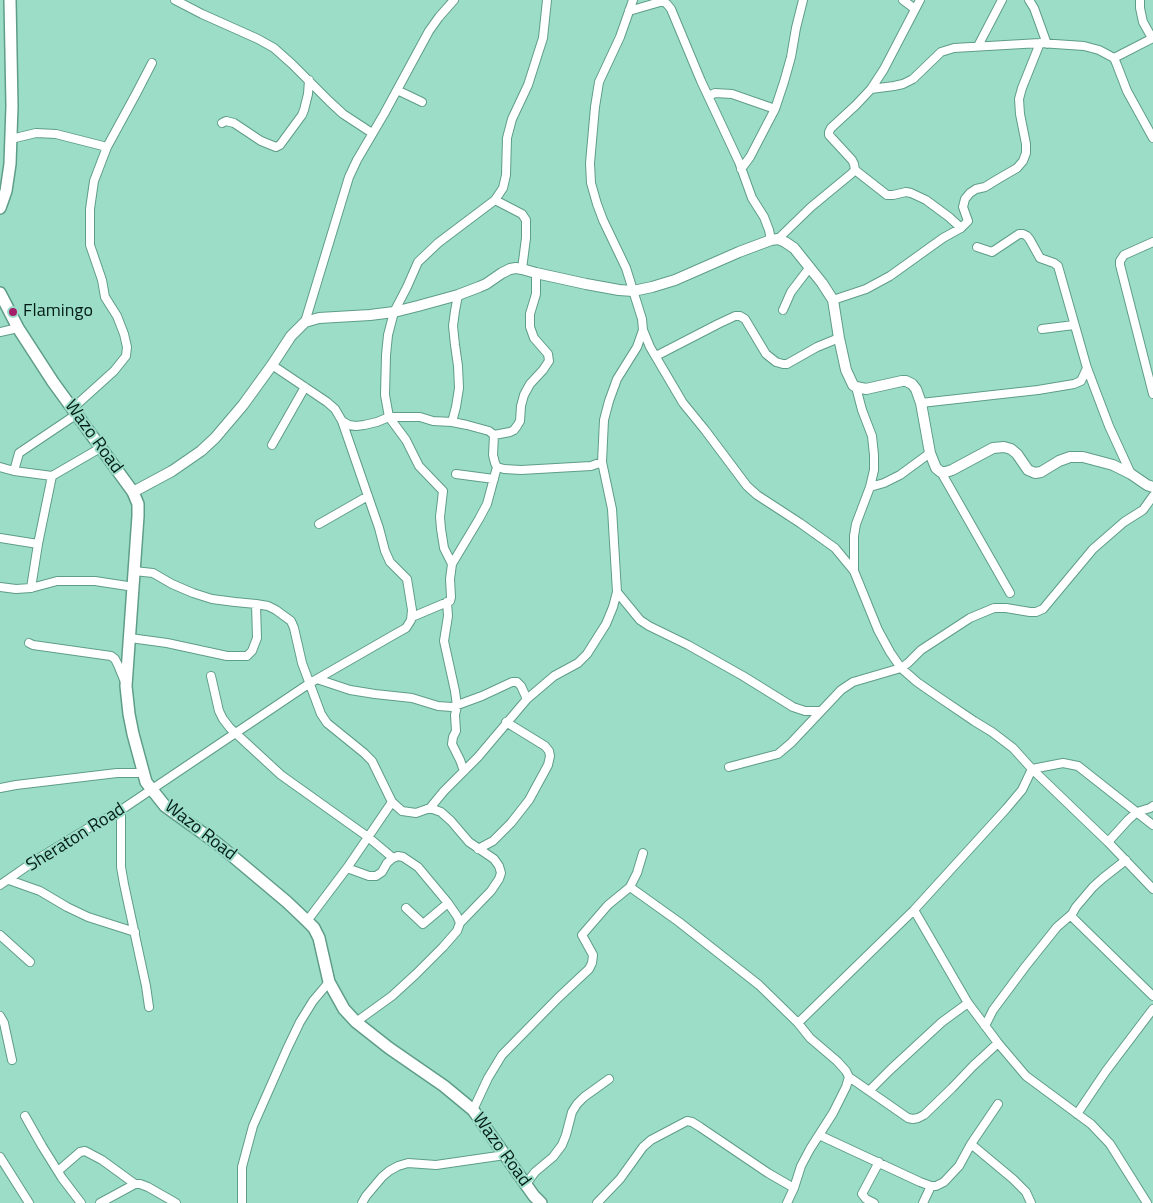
<!DOCTYPE html>
<html>
<head>
<meta charset="utf-8">
<style>
  body { margin:0 }
  canvas { display:block; background:#9cddc8 }
</style>
</head>
<body>
<canvas width="1153" height="1203"></canvas>
<script>
const context = document.querySelector('canvas').getContext('2d');
context.lineJoin = 'round';
function poly(rows) {
  const path = new Path2D();
  for (const r of rows) {
    path.moveTo(r[0], r[1]);
    for (let i = 2; i < r.length; i += 2) path.lineTo(r[i], r[i + 1]);
  }
  return path;
}
function strokePath(path, color, width, dash) {
  context.strokeStyle = color;
  context.lineWidth = width;
  context.lineCap = dash ? 'butt' : 'round';
  context.setLineDash(dash || []);
  context.stroke(path);
}
function write(font, color, halo, rows, align = 'center') {
  context.font = font + ' "Titillium Web",sans-serif';
  context.lineWidth = 4;
  context.setLineDash([]);
  context.textBaseline = 'middle';
  context.strokeStyle = halo;
  context.fillStyle = color;
  for (const [text, x, y, turn = 0] of rows) {
    context.save();
    context.translate(x, y);
    context.rotate((+turn || 0) * Math.PI / 180);
    context.textAlign = isNaN(turn) ? turn : align;
    if (halo) context.strokeText(text, 0, 0);
    context.fillText(text, 0, 0);
    context.restore();
  }
}
const minor = poly([
  [175,0,202,14,258,39,274,48,292,64,329,101,343,114,372,133],
  [903,0,915,9],
  [1029,0,1034,8,1047,44],
  [1140,0,1140,8,1143,22,1152,38],
  [629,11,660,2,664,2,667,4,671,9,701,81,739,162,752,198,764,217,769,230,771,240],
  [978,46,1002,0],
  [1114,58,1153,38],
  [871,89,894,86,903,84,913,79,941,52,954,48,1040,43,1084,46,1099,50,1114,58,1117,65,1127,91,1153,138],
  [397,90,422,102],
  [708,96,715,93,732,94,775,109],
  [222,123,226,121,234,123,261,141,276,147,280,145,302,115,304,110,308,94,309,80],
  [11,139,36,133,56,134,107,147],
  [741,169,750,157,763,132,775,109,784,82,791,57,796,28,803,0],
  [855,170,887,195,893,195,906,192,911,193,926,200,949,217,961,228],
  [495,200,522,214,526,220,526,238,522,269],
  [778,239,811,207,851,174,855,170,854,164,852,160,829,135,829,132,831,128,856,105,871,89,884,69,920,0],
  [1153,242,1124,255,1120,261,1120,265,1153,394],
  [977,247,992,252,1019,234,1023,234,1027,236,1030,240,1040,258,1054,263,1058,266,1087,368,1109,426,1131,474],
  [833,300,866,289,890,276,943,238,961,228,968,221,963,207,965,199,970,193,976,189,985,187,998,179,1017,168,1023,161,1026,153,1026,144,1020,114,1019,99,1022,88,1040,43],
  [783,310,791,292,810,267],
  [305,322,349,177,357,160,384,114,429,31,439,17,454,0],
  [1042,329,1074,325],
  [643,330,650,347,683,403,705,430,747,486,757,495,800,523,835,548,854,571,878,630,890,652,901,668,917,682,940,698,974,721,992,732,1013,748,1032,769,1108,842,1153,889],
  [0,332,18,328],
  [656,356,718,324,735,316,740,316,745,319,766,354,776,362,783,364,787,364,817,347,839,338],
  [921,403,1038,390,1074,384,1081,381,1087,368],
  [73,408,114,371,126,356,127,347,124,334,117,316,105,297,102,280,90,245,90,209,94,181,107,147,137,92,152,63],
  [342,421,349,425,356,426,364,425,377,422,389,417,420,417,433,421,452,422,467,425,489,431,494,435,493,455,495,463,497,467,504,469,521,470,591,466,602,462],
  [452,422,456,407,459,388,458,366,455,345,453,326,455,311,458,295],
  [494,435,510,432,514,430,517,426,520,421,521,406,524,395,530,384,543,370,549,361,548,354,534,338,530,327,530,314,536,294,536,273],
  [272,445,305,387],
  [0,467,14,471,52,476,102,447],
  [14,471,19,453,77,414],
  [941,472,1010,593],
  [456,474,494,479],
  [870,487,884,483,900,475,930,453],
  [319,524,368,496],
  [0,538,38,544],
  [452,564,444,548,441,529,440,517,443,491,419,466,406,440,389,417,385,395,386,355,388,335,394,312,407,287,418,262,438,243,495,200,503,188,506,175,507,138,512,119,528,85,535,63,543,38,547,0],
  [134,571,153,573,172,584,193,593,212,599,235,602,256,604,268,606,276,610,291,621,294,628,302,663,321,714,327,723,364,753,372,761,392,802,402,811,416,813,430,808,444,791,478,757,527,699,554,676,578,663,587,654,606,624,613,607,617,592,612,509,602,462,604,420,609,401,617,379,637,347,643,330,642,319,626,268,603,220,597,204,591,183,590,163,595,107,599,82,620,37,633,0],
  [854,571,854,536,856,524,870,487,874,470,874,455,872,436,862,410,856,387],
  [0,587,16,589,31,588,57,581,95,581,134,587],
  [31,588,38,544,52,476],
  [617,592,640,620,649,626,688,645,743,676,793,707,805,711,821,711],
  [447,602,448,616,444,641,455,691,457,706,455,715,456,731,453,737,452,744,460,760,464,771],
  [412,617,450,601,451,597,450,579,452,564,479,519,487,504,497,467],
  [130,638,167,643,227,656,247,656,252,651,257,638,256,604],
  [29,643,33,645,111,656,115,659,118,665,125,682],
  [211,676,219,711,223,719,230,728,281,775,368,837,393,858],
  [317,679,350,690,375,694,412,698,438,706,452,707,482,696,512,682,517,682,521,686,527,699],
  [729,767,778,754,791,743,841,690,853,682,901,668,908,663,921,650,970,618,994,608,1006,608,1030,612,1036,612,1043,609,1093,549,1124,522,1143,510,1153,496],
  [1032,769,1063,763,1078,766,1153,825],
  [0,788,16,785,117,773,143,773],
  [430,808,441,812,451,821,469,842,494,859,499,866,501,873,499,879,491,891,460,923],
  [121,810,121,867,124,884,146,986,149,1007],
  [1108,842,1128,820,1137,812,1150,808,1153,806],
  [478,849,493,841,511,823,529,800,548,765,550,756,549,751,545,746,506,722],
  [1126,860,1103,878,1093,887,1076,907,1072,914,1072,917,1153,996],
  [347,868,369,876,376,876,382,872,387,863,393,858,398,856,403,857,418,867,448,903,457,916,460,923,457,931,443,947,416,974,392,996,356,1022],
  [9,880,40,891,67,907,88,917,135,932],
  [0,885,36,860,90,827,121,810,310,683,397,633,406,628,411,620,412,610,407,579,390,562,385,551,379,528,342,421,335,409,327,402,272,365],
  [630,887,679,922,759,985,798,1023,810,1038,837,1061,846,1071,849,1077,846,1087,833,1113,810,1149,801,1166,794,1188,787,1203],
  [406,908,423,924,448,903],
  [914,910,968,1003,998,1043,1026,1076,1091,1124,1110,1144,1147,1203],
  [307,921,347,868,392,802],
  [0,935,30,962],
  [0,1016,4,1023,12,1060],
  [798,1023,914,910,1006,809,1022,790,1032,769],
  [985,1026,993,1010,1025,967,1057,927,1072,914],
  [849,1077,908,1118,913,1119,918,1118,924,1115,952,1088,973,1066,998,1043],
  [869,1091,890,1070,942,1022,968,1003],
  [473,1110,488,1078,502,1055,558,998,589,969,592,963,593,955,582,935,608,905,630,887,637,873,643,853],
  [1077,1114,1106,1071,1153,1009],
  [25,1116,42,1146,62,1178,81,1203],
  [819,1135,920,1182,931,1186,936,1186,944,1182,959,1166,971,1144,998,1104],
  [971,1144,1013,1179,1026,1192,1031,1203],
  [0,1157,29,1203],
  [58,1171,80,1152,85,1151,102,1160,135,1184],
  [526,1184,535,1172,553,1157,562,1145,566,1135,572,1112,577,1104,584,1097,609,1079],
  [100,1203,135,1184,140,1184,148,1187,176,1203],
  [242,1203,242,1167,253,1126,287,1049,300,1022,313,1001,329,982],
  [362,1203,366,1196,382,1177,389,1171,398,1166,408,1163,436,1165,505,1155],
  [597,1203,620,1179,643,1147,651,1140,687,1121,692,1122,700,1127,768,1173,794,1188],
  [874,1203,866,1199,862,1194,879,1162],
  [923,1203,931,1186]
]);
const tertiary = poly([
  [133,492,172,471,201,451,215,438,243,405,272,365,291,336,305,322,319,318,370,315,394,312,418,306,458,295,479,287,486,284,502,273,510,269,516,268,522,269,536,273,586,284,619,290,633,291,652,287,675,280,739,252,771,240,778,239,785,242,794,248,822,283,833,300,839,338,846,370,853,385,856,387,866,389,902,381,906,381,912,384,916,389,921,403,930,453,936,468,941,472,946,472,952,470,993,448,1004,447,1011,449,1017,454,1028,470,1035,473,1041,472,1059,461,1070,457,1083,457,1113,465,1131,474,1147,485,1153,487]
]);
const secondary = poly([
  [0,208,6,191,10,164,12,106,10,0],
  [0,293,18,328,53,382,133,492,138,504,138,516,126,686,129,714,133,734,146,782,165,806,218,844,287,902,307,921,314,928,319,938,329,982,344,1009,356,1022,389,1048,444,1086,473,1110,534,1196,541,1203]
]);
strokePath(minor, '#5e9d89', 10);
strokePath(tertiary, '#5e9d89', 12);
strokePath(secondary, '#5e9d89', 14);
strokePath(minor, '#fff', 8);
strokePath(tertiary, '#fff', 10);
strokePath(secondary, '#fff', 11);
for (const [x, y, r, color] of [
  [13,312,5,"#a5206b"]
]) {
  const dot = new Path2D();
  dot.arc(x, y, r, 0, 2 * Math.PI);
  context.fillStyle = color;
  context.fill(dot);
  strokePath(dot, '#9cddc8', 2);
}
write('18px', '#021c15', '#9cddc8', [
  ["Flamingo",23,312]
], 'left');
write('18px', '#021c15', '#9cddc8', [
  ["Wazo Road",93,437,54],
  ["Wazo Road",200,831,38],
  ["Sheraton Road",76,838,-32],
  ["Wazo Road",501,1150,54]
]);
</script>
</body>
</html>
